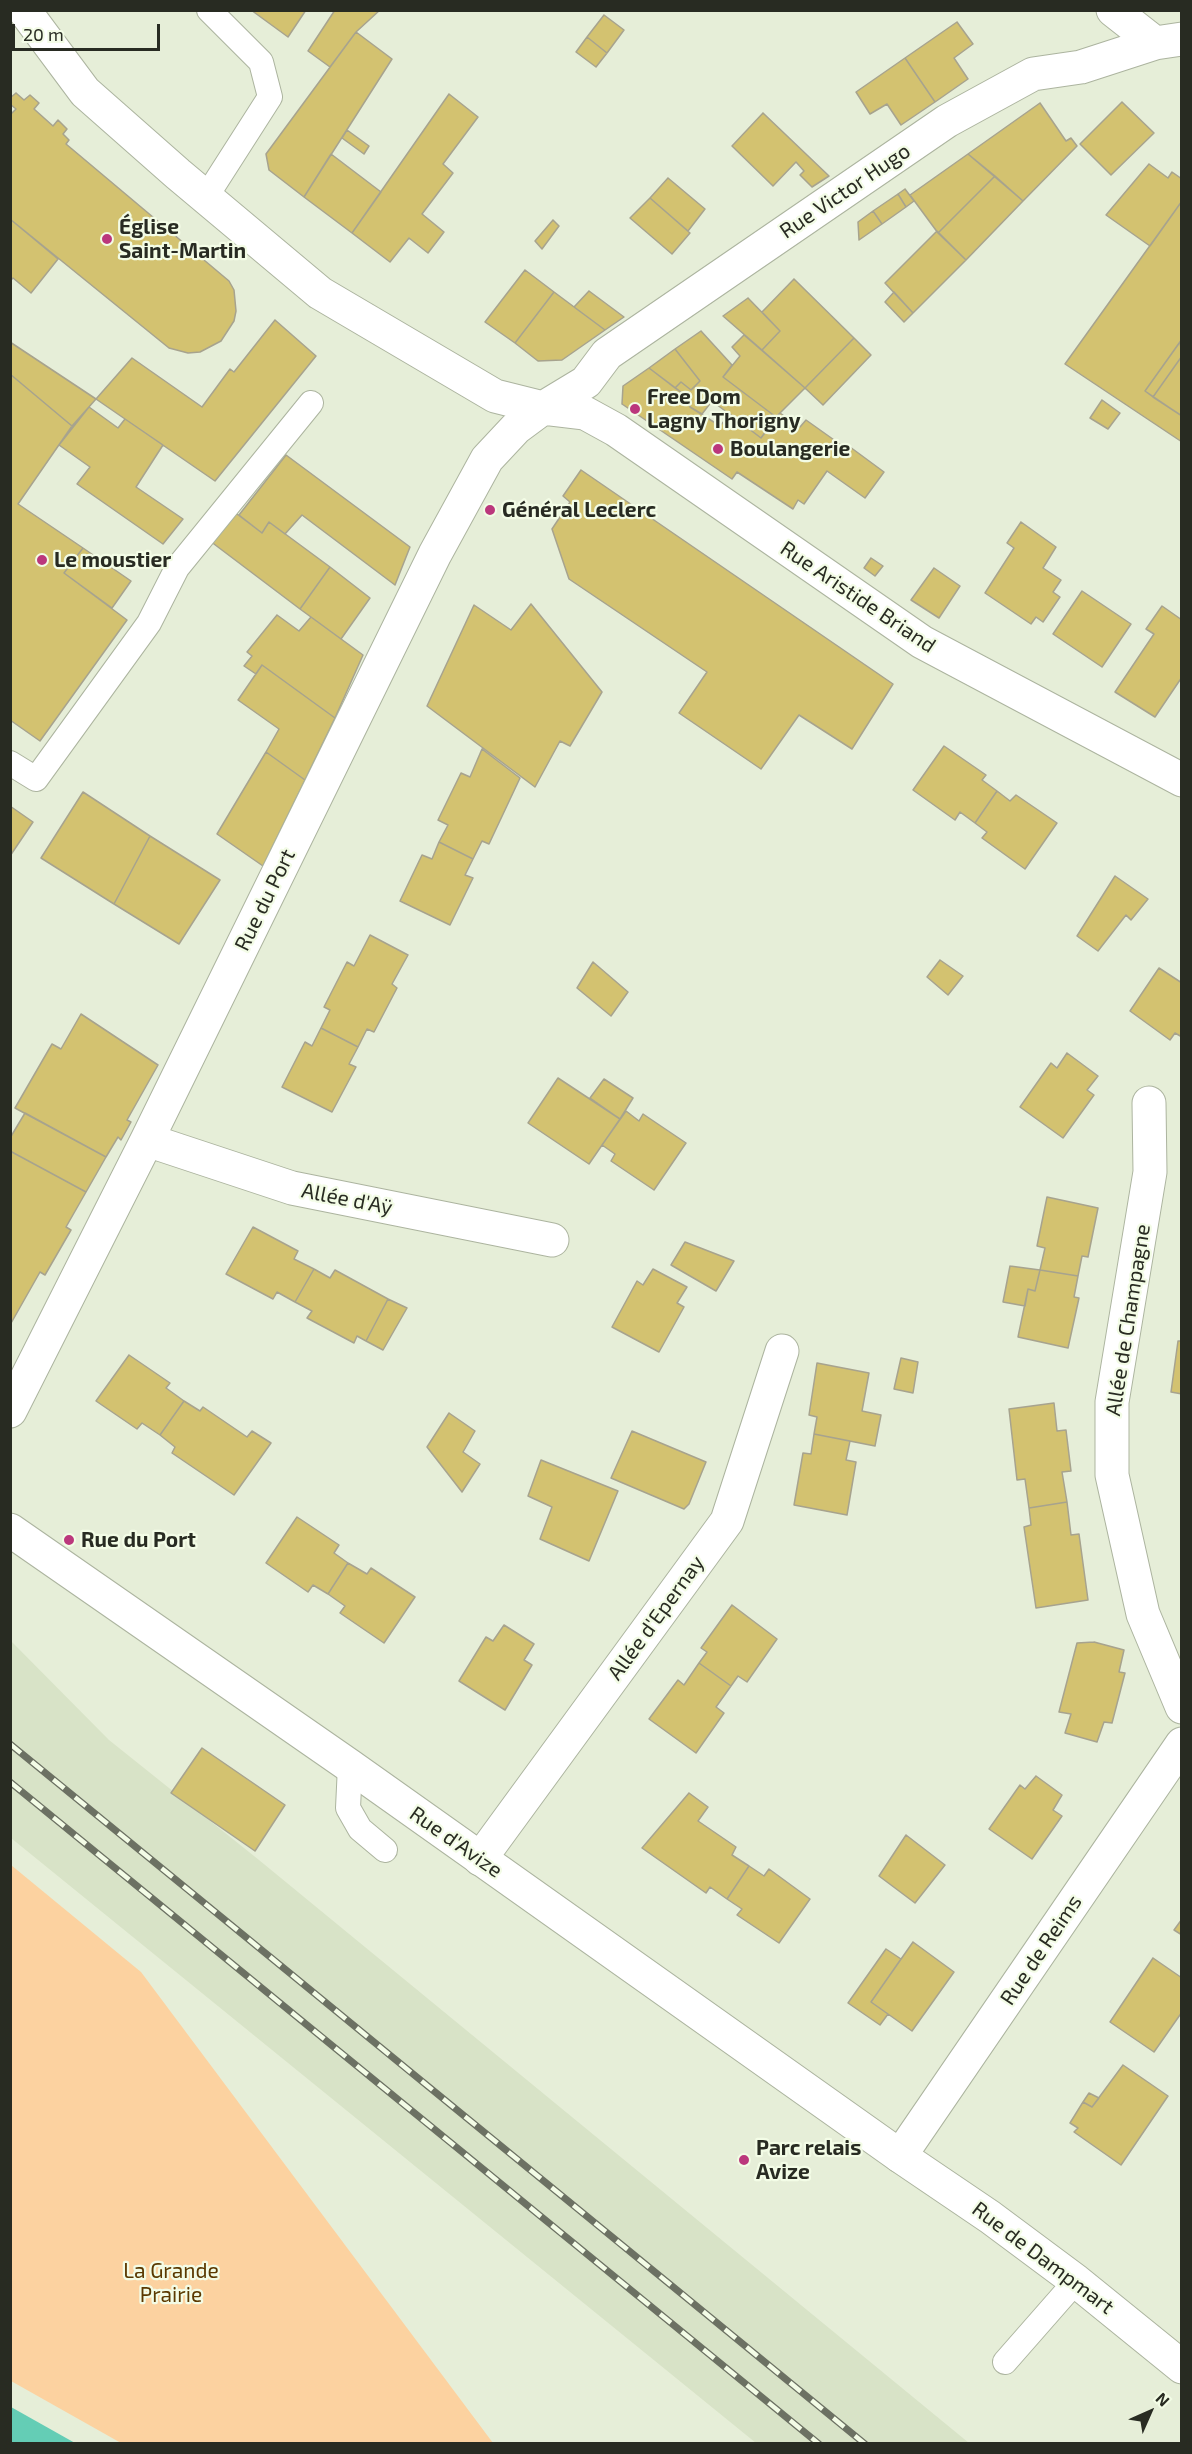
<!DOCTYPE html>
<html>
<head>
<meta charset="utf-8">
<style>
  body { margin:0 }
  #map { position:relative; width:1192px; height:2454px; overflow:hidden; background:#e6eed8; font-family:"Exo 2",sans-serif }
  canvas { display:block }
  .frame { position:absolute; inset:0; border:12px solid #282b22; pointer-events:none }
  .north { position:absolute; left:1120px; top:2382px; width:60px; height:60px; -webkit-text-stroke:4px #f3fce6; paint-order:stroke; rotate:45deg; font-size:16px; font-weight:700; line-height:24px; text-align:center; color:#282b22 }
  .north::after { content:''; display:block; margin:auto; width:21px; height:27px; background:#282b22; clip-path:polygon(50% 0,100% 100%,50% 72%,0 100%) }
  .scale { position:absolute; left:12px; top:24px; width:148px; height:27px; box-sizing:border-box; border:3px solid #282b22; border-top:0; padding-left:8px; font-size:18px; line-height:21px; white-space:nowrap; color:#282b22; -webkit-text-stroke:4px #f3fce6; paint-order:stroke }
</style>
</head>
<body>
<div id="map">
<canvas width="1192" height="2454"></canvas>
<div class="frame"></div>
<div class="north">N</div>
<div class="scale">20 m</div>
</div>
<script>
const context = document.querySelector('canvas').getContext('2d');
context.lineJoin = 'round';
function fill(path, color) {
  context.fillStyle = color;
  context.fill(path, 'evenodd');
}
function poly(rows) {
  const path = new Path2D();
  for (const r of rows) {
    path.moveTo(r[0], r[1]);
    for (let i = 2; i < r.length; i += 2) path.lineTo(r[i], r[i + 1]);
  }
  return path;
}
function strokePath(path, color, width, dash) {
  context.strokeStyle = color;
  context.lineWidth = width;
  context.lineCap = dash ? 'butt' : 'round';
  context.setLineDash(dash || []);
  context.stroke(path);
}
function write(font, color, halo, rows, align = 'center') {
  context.font = font + ' "Exo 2",sans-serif';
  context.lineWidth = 4.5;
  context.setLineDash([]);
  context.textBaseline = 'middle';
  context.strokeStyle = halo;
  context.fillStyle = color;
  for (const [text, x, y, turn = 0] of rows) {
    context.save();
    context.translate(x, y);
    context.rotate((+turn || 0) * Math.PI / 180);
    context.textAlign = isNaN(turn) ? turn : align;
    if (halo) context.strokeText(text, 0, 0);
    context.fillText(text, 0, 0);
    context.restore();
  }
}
fill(poly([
  [10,1640,109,1740,259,1860,969,2443,756,2443,11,1838]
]), '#d8e3c7');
fill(poly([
  [11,1865,141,1972,493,2443,121,2443,11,2381]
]), '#fcd2a0');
fill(poly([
  [10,2407,11,2407,75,2443,11,2443]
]), '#64cdb5');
const building = poly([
  [251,10,306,10,288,37,251,10],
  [335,10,380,10,356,32,330,67,308,51,335,10],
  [604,15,624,30,607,53,587,37,604,15],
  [957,22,973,44,954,58,968,79,935,102,905,58,957,22],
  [356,32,392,59,304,197,269,170,266,154,356,32],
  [587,37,607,53,596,67,576,52,587,37],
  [905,58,935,102,901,125,887,104,870,114,856,92,905,58],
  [16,93,24,100,30,95,39,103,34,109,53,126,58,120,67,129,63,134,69,140,66,144,229,281,234,290,236,311,234,321,221,341,200,352,188,353,169,348,10,219,10,115,16,109,10,104,10,98,16,93],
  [449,94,478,117,443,164,453,173,422,214,444,232,428,253,409,238,390,262,352,233,449,94],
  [1122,102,1154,133,1111,175,1080,144,1122,102],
  [1040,103,1066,141,1071,138,1077,146,1023,201,968,154,1040,103],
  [763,113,829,176,812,187,800,175,804,171,796,162,773,186,732,146,763,113],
  [347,130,369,146,364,154,342,138,347,130],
  [331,154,381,192,352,233,304,197,331,154],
  [968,154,995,176,938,233,910,195,968,154],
  [1149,164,1168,178,1172,172,1182,179,1182,201,1150,246,1106,215,1149,164],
  [995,176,1023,201,966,260,938,233,995,176],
  [668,178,705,209,688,231,650,198,668,178],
  [905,189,914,201,906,207,898,194,905,189],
  [898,194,906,207,882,224,873,211,898,194],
  [650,198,690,233,672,254,630,218,650,198],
  [1182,201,1182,339,1145,391,1182,416,1182,442,1065,364,1182,201],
  [873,211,882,224,859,240,858,222,873,211],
  [10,219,58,259,31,293,13,278,10,281,10,219],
  [553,220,559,226,542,249,535,241,553,220],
  [937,231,966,260,913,313,885,283,937,231],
  [525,270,554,292,515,343,485,322,525,270],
  [794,279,854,338,805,388,762,350,780,331,762,312,794,279],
  [589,291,624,317,605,330,574,307,589,291],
  [554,292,605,330,562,360,538,361,515,343,554,292],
  [894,292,913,313,904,322,885,302,894,292],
  [748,298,780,331,762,350,723,316,748,298],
  [275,320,316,356,215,481,96,399,132,358,202,407,230,369,234,372,275,320],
  [701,331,732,365,723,377,776,417,761,438,712,401,702,414,690,407,689,398,675,388,681,382,691,390,700,381,675,349,701,331],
  [744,335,805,388,776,417,723,377,740,356,732,347,744,335],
  [854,338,871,355,823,405,805,388,854,338],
  [10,342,96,399,72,426,10,374,10,342],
  [1180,342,1182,356,1153,397,1145,391,1180,342],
  [675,349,700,381,691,390,681,382,675,388,649,368,675,349],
  [1182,356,1182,416,1153,397,1182,356],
  [649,368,689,398,690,407,720,426,730,414,761,438,780,413,800,427,806,420,844,447,846,444,884,472,865,498,827,471,804,504,798,500,793,509,737,472,732,479,622,404,623,386,649,368],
  [10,374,72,426,18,504,83,548,64,573,127,620,40,741,10,720,10,374],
  [1102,400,1120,413,1108,429,1090,418,1102,400],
  [89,407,118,428,125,419,163,445,136,487,183,519,163,544,77,484,90,467,59,445,89,407],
  [286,455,410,547,395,585,302,515,285,534,269,522,262,533,239,515,286,455],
  [581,470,893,684,852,749,799,715,761,769,679,713,707,672,569,579,552,529,570,502,563,496,581,470],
  [233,511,262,533,269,522,330,567,300,609,210,541,233,511],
  [1021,522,1056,547,1043,568,1061,580,1053,592,1060,597,1043,622,1036,617,1031,624,985,593,1014,548,1007,543,1021,522],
  [83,548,131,581,112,608,64,573,83,548],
  [871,558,883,566,875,576,864,568,871,558],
  [330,567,370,598,341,639,300,609,330,567],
  [934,568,960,586,939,618,911,600,934,568],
  [1082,591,1131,624,1102,667,1053,634,1082,591],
  [531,604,602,692,570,746,560,741,535,787,427,706,474,605,511,630,531,604],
  [1162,606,1182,620,1182,677,1155,717,1115,692,1154,634,1146,629,1162,606],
  [277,615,299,631,311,617,363,655,335,718,262,665,256,674,244,666,252,656,247,652,277,615],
  [262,665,335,718,305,780,266,752,279,729,238,700,262,665],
  [944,746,986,775,982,780,997,791,975,823,960,812,955,820,913,790,944,746],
  [482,749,520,778,489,844,482,841,473,859,439,842,448,825,438,820,461,773,470,777,482,749],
  [266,752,305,780,263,866,217,834,266,752],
  [997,791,1010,801,1016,795,1057,823,1025,869,982,838,987,832,975,823,997,791],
  [83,792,150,836,114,904,41,858,83,792],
  [10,806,33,822,10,856,10,806],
  [150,836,220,880,179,944,114,904,150,836],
  [439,842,473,859,465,875,473,878,450,925,400,901,422,855,432,859,439,842],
  [1115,876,1148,899,1131,920,1126,915,1098,951,1077,936,1115,876],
  [370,935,408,955,392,984,397,988,374,1032,367,1029,358,1047,321,1028,330,1010,324,1007,347,962,354,966,370,935],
  [940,960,963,976,948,995,927,977,940,960],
  [593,962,628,992,611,1016,577,988,593,962],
  [1159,968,1182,983,1182,1037,1175,1033,1170,1040,1130,1011,1159,968],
  [81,1014,158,1065,127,1120,131,1122,121,1140,118,1137,106,1157,15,1108,52,1044,61,1049,81,1014],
  [321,1028,358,1047,349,1064,356,1067,332,1112,282,1087,305,1042,312,1046,321,1028],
  [1067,1053,1098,1076,1087,1090,1094,1095,1063,1138,1020,1107,1051,1063,1057,1068,1067,1053],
  [558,1078,620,1119,589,1164,528,1123,558,1078],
  [604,1079,633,1098,620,1119,590,1098,604,1079],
  [626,1111,639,1121,643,1114,686,1143,654,1190,611,1161,615,1154,602,1145,626,1111],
  [25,1113,106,1157,86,1192,10,1151,10,1138,25,1113],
  [10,1151,86,1192,66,1227,71,1230,45,1275,40,1272,10,1325,10,1151],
  [1047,1197,1098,1208,1088,1257,1082,1256,1078,1276,1040,1270,1045,1248,1037,1246,1047,1197],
  [253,1227,298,1251,294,1259,314,1269,295,1302,277,1292,273,1299,226,1274,253,1227],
  [685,1242,734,1261,716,1291,671,1265,685,1242],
  [1010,1266,1040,1270,1035,1291,1028,1289,1025,1306,1003,1302,1010,1266],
  [314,1269,330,1278,335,1270,388,1299,366,1341,357,1336,354,1343,307,1318,312,1311,295,1302,314,1269],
  [653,1269,687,1287,677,1303,684,1307,659,1352,612,1327,637,1281,643,1285,653,1269],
  [1040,1270,1078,1276,1074,1297,1079,1298,1068,1348,1018,1337,1028,1289,1035,1291,1040,1270],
  [388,1299,407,1308,383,1350,366,1341,388,1299],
  [1178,1341,1182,1341,1182,1394,1171,1392,1178,1341],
  [129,1355,170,1383,166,1388,184,1401,160,1435,142,1423,137,1429,96,1401,129,1355],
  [901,1358,918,1362,913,1393,894,1389,901,1358],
  [817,1363,869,1373,862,1411,881,1415,875,1446,814,1434,817,1417,809,1415,817,1363],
  [184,1401,200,1411,203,1407,247,1437,252,1431,271,1443,234,1495,172,1453,175,1447,160,1435,184,1401],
  [1054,1403,1057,1431,1066,1430,1071,1471,1062,1472,1067,1502,1029,1508,1025,1479,1017,1480,1009,1409,1054,1403],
  [449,1413,475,1431,463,1452,480,1464,462,1492,427,1447,449,1413],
  [632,1431,706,1462,689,1504,684,1509,611,1478,632,1431],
  [814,1434,850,1441,846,1460,856,1462,847,1515,794,1505,803,1453,811,1454,814,1434],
  [541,1460,618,1491,589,1561,540,1539,552,1507,528,1496,541,1460],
  [1067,1502,1071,1535,1079,1534,1088,1600,1036,1608,1024,1527,1031,1525,1029,1508,1067,1502],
  [297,1517,339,1545,334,1553,348,1563,328,1594,313,1585,308,1592,266,1563,297,1517],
  [348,1563,367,1574,371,1568,415,1597,384,1643,340,1613,345,1606,328,1594,348,1563],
  [732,1605,777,1639,747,1682,738,1676,731,1686,699,1663,707,1652,701,1648,732,1605],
  [504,1625,534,1644,524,1660,532,1665,505,1710,459,1681,486,1637,493,1641,504,1625],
  [1094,1642,1124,1650,1119,1672,1125,1673,1112,1723,1104,1722,1097,1742,1065,1733,1071,1714,1059,1712,1077,1643,1094,1642],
  [699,1663,731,1686,716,1707,724,1713,696,1753,649,1719,678,1680,684,1685,699,1663],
  [202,1748,285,1805,255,1851,171,1793,202,1748],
  [1036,1776,1062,1795,1053,1810,1062,1816,1032,1859,989,1829,1020,1785,1025,1789,1036,1776],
  [689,1793,708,1807,698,1821,736,1847,732,1855,749,1866,727,1899,710,1887,706,1893,642,1848,689,1793],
  [906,1835,945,1865,915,1903,879,1876,906,1835],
  [749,1866,764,1876,769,1869,810,1899,779,1943,737,1915,742,1909,727,1899,749,1866],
  [1182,1919,1182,1935,1174,1930,1182,1919],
  [913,1942,954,1972,912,2031,871,2002,913,1942],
  [886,1949,901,1959,871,2002,888,2014,880,2025,848,2003,886,1949],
  [1153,1958,1182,1978,1182,2012,1154,2052,1110,2022,1153,1958],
  [1123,2065,1168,2096,1121,2165,1074,2132,1078,2128,1070,2123,1083,2102,1092,2107,1123,2065],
  [1089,2093,1099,2098,1092,2107,1083,2102,1089,2093]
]);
fill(building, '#d3c270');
strokePath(building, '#a7a38e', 1.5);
const service = poly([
  [206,197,270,97,261,62,209,10],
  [10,763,36,779,149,623,177,568,311,403],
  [350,1766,348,1808,360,1829,385,1850],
  [1005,2362,1076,2281]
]);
const minor = poly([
  [24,10,85,92,178,174,320,293,495,396,543,408,585,413,616,430,922,642,1182,780],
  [1113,10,1155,43],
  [1149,1103,1150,1172,1112,1402,1112,1475,1143,1614,1182,1707],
  [147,1140,292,1188,552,1240],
  [10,1411,147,1140,435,554,487,459,516,428,543,408,586,382,607,354,947,121,1033,74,1081,67,1155,43,1182,39],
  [480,1859,727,1521,782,1351],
  [900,2156,1182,1744]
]);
const tertiary = poly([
  [10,1530,350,1766,900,2156,990,2217,1076,2281,1182,2367]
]);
strokePath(service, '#acb49f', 26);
strokePath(minor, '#acb49f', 35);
strokePath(tertiary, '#acb49f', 35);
strokePath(service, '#fff', 24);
strokePath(minor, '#fff', 33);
strokePath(tertiary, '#fff', 33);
const rail = poly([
  [10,1744,865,2444],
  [10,1782,819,2444]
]);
strokePath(rail, '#6c7163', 7);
strokePath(rail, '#f3fce6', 4.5, [14]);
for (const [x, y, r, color] of [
  [107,239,6,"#bb377c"],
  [635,409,6,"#bb377c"],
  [718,449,6,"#bb377c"],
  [490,510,6,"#bb377c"],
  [42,560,6,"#bb377c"],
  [69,1540,6,"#bb377c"],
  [744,2160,6,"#bb377c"]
]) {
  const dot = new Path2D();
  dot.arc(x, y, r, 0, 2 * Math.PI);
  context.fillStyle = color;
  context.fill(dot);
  strokePath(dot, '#f3fce6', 2);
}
write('21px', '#282b22', '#f3fce6', [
  ["Rue Victor Hugo",845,191,-34],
  ["Rue Aristide Briand",858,597,34],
  ["Rue du Port",265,900,-64],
  ["Allée d'Aÿ",347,1199,11],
  ["Allée de Champagne",1128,1320,-81],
  ["Allée d'Epernay",656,1618,-54],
  ["Rue d'Avize",456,1842,35],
  ["Rue de Reims",1041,1950,-56],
  ["Rue de Dampmart",1043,2258,37]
]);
write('bold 21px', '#282b22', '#f3fce6', [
  ["Église",119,227],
  ["Saint-Martin",119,251],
  ["Free Dom",647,397],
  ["Lagny Thorigny",647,421],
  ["Boulangerie",730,449],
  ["Général Leclerc",502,510],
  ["Le moustier",54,560],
  ["Rue du Port",81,1540],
  ["Parc relais",756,2148],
  ["Avize",756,2172]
], 'left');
write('21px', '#5b3900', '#f3fce6', [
  ["La Grande",171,2271],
  ["Prairie",171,2295]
]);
</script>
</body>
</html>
